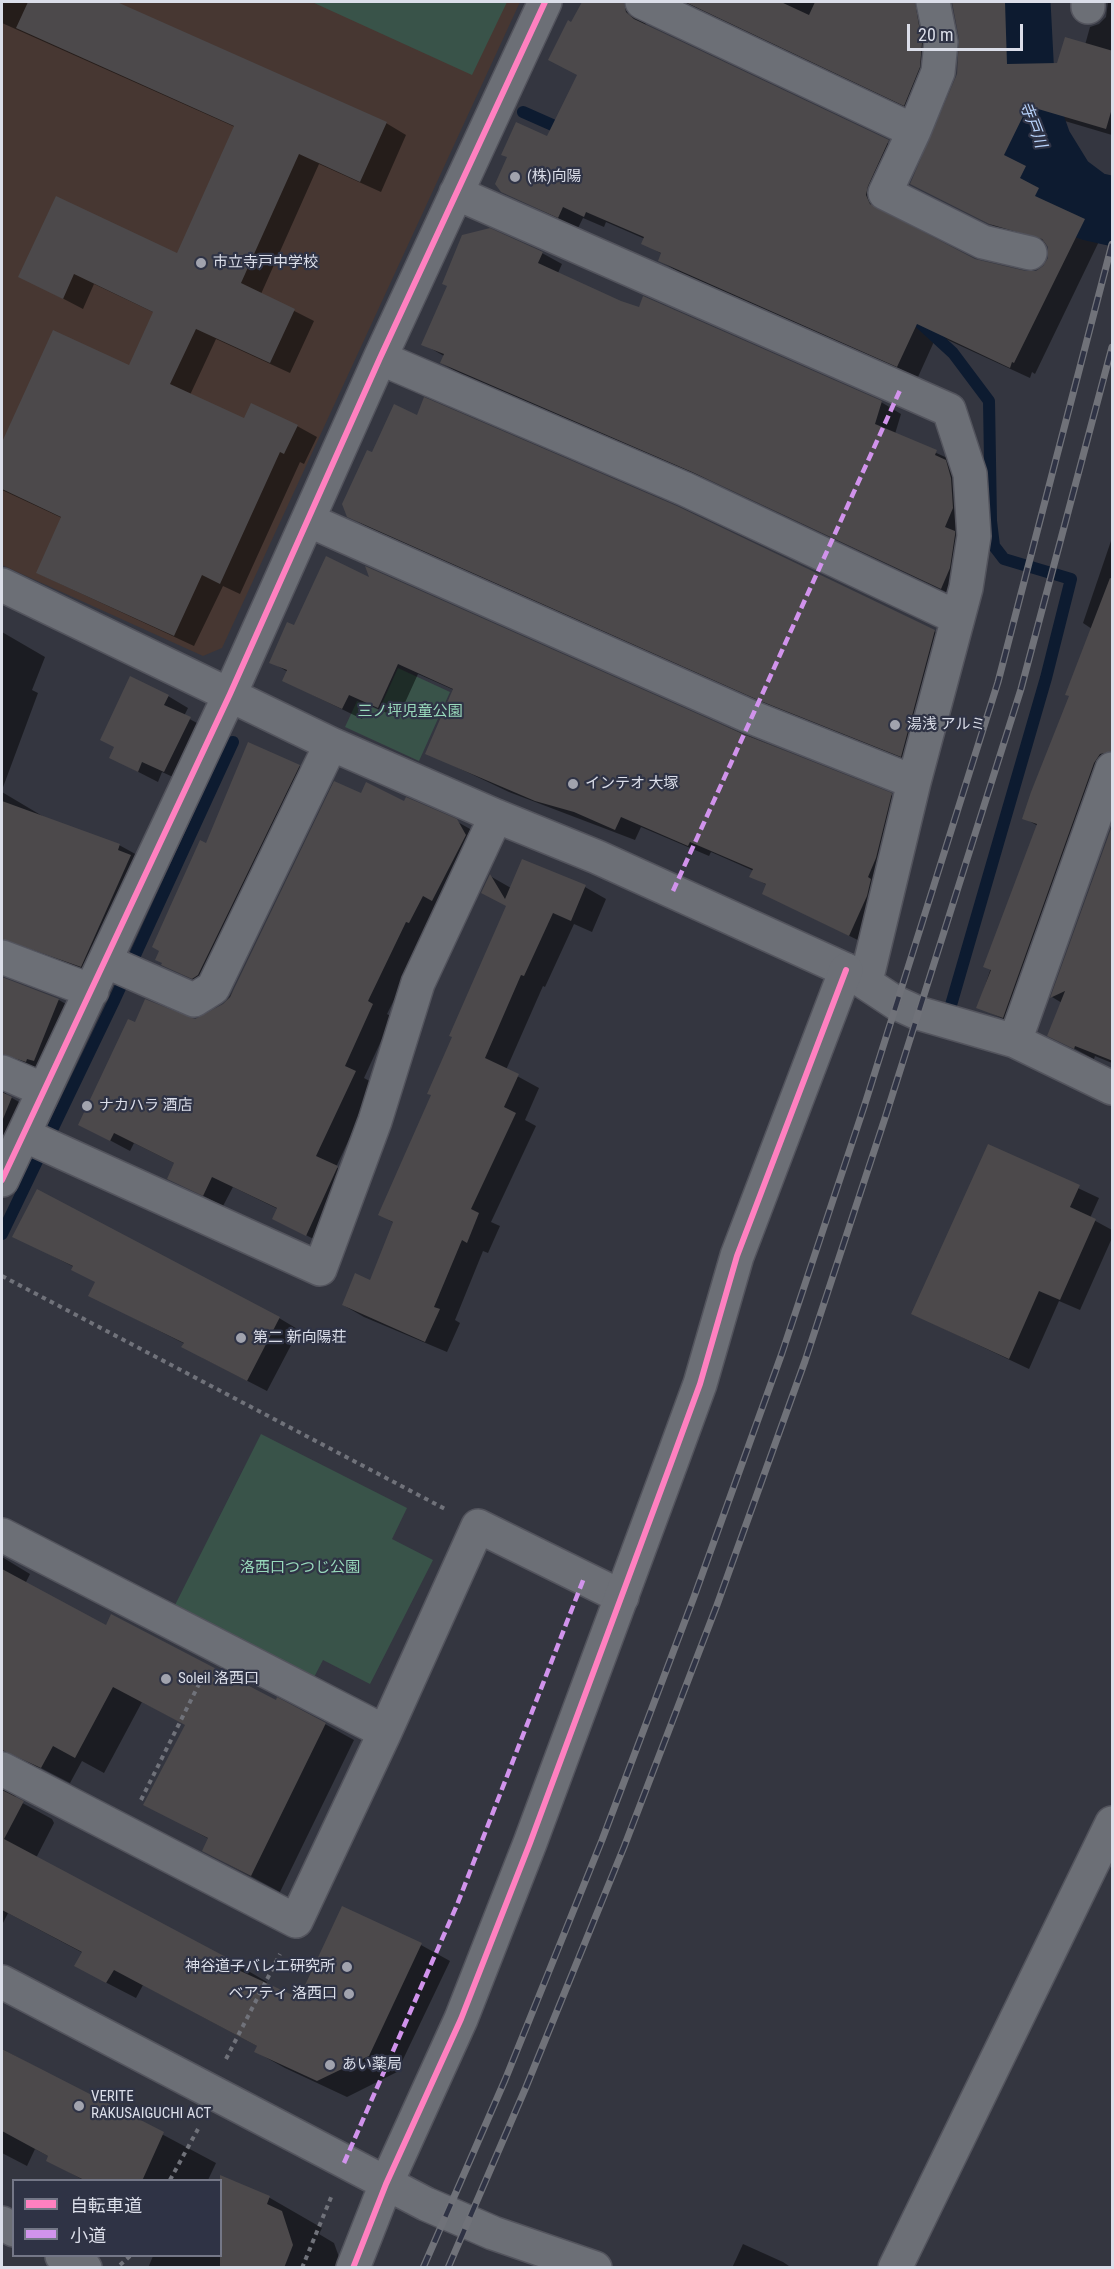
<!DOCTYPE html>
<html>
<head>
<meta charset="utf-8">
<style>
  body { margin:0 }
  #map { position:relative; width:1114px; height:2269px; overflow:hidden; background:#343640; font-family:"Roboto Condensed","Noto Sans JP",sans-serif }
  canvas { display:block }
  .frame { position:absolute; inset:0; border:3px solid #dbdee9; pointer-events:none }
  .legend { position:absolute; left:12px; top:2179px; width:210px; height:78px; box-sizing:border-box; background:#2f3345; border:2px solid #747787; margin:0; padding:8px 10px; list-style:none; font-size:18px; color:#dbdee9 }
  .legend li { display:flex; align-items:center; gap:12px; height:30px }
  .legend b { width:30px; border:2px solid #747787 }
  .scale { position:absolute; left:907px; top:24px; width:116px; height:27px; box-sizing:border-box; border:3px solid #dbdee9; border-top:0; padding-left:8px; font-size:18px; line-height:21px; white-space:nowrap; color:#dbdee9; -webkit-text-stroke:4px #2f3345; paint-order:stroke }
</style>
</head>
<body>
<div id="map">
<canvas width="1114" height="2269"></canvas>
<div class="frame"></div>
<ul class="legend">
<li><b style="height:8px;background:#ff80c0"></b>自転車道</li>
<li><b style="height:8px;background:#d193ec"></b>小道</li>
</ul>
<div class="scale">20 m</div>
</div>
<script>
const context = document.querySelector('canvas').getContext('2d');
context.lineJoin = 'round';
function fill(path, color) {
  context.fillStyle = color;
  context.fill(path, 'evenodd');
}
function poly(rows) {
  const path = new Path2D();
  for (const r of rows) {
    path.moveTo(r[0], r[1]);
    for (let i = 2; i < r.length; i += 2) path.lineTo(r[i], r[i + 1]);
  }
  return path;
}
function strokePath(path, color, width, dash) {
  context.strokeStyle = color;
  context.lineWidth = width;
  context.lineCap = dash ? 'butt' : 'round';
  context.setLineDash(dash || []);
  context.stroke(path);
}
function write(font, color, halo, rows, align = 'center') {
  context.font = font + ' "Roboto Condensed","Noto Sans JP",sans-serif';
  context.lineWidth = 4.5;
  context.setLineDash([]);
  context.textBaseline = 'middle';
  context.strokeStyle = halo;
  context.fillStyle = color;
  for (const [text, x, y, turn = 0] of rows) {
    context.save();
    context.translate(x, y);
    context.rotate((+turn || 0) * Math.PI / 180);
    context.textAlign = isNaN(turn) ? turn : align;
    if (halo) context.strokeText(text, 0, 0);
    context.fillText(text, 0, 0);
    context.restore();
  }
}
fill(poly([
  [2,2,520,2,222,648,203,656,2,565]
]), '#473732');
fill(poly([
  [312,2,507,2,472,75],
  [398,668,450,692,419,761,345,727,357,701,379,710],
  [261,1434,407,1508,392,1539,433,1560,370,1684,323,1660,312,1681,172,1611]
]), '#395349');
fill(poly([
  [2,2,113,2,386,123,406,135,381,192,319,164,261,294,314,321,290,373,216,339,190,395,244,420,297,426,317,437,304,464,300,462,240,594,223,586,194,646,37,573,62,518,2,490,2,446,54,332,129,367,155,313,94,284,83,309,20,276,178,255,235,127,2,23],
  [588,2,648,2,643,15,646,25,908,153,886,206,889,216,978,262,1026,273,1036,272,1045,266,1050,257,1048,245,1011,235,912,184,958,74,961,38,953,2,1025,2,1026,65,1059,64,1085,45,1090,27,1099,24,1106,17,1108,2,1112,2,1112,135,1048,116,1024,166,1045,178,1040,190,1058,201,1055,206,1104,231,1035,374,1032,372,1030,378,937,335,918,377,679,272,660,261,662,254,643,243,645,239,606,222,604,227,583,218,578,228,502,191,548,138,579,75,572,24,582,4],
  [684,2,939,2,924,116],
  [542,253,562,264,558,273,620,302,881,402,901,414,895,434,956,462,961,599,714,482,461,374,441,363,444,356,423,344],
  [417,417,677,507,944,636,921,767,780,710,369,528,348,516,373,454],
  [1112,538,1112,778,1023,1028,978,1007,1038,826,1024,818,1070,696,1092,629,1083,623],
  [372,580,891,795,911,806,870,946,764,894,767,885,751,876,754,871,711,852,709,856,641,827,635,840,509,792,427,753,454,690,418,674,398,718,369,705,362,719,284,681,288,672,271,662,294,627],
  [2,632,45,657,32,690,38,693,2,790],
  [168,696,188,708,184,716,210,730,184,782,162,772,158,782,111,758],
  [299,766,319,777,213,989,163,965,206,845],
  [2,792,44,817,119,845,139,856,101,977,35,952,15,941,18,935,2,928],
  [361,795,405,803,456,821,477,833,387,1014,392,1017,364,1078,375,1084,336,1167,357,1179,327,1246,273,1218,278,1209,233,1187,223,1206,169,1178,176,1164,134,1143,130,1151,100,1135,136,1024,195,1020,224,1005],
  [1112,828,1112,1063,1095,1056,1094,1059,1049,1035,1062,1003,1052,997],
  [490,876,511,888,585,887,606,899,592,932,574,924,545,987,543,986,506,1070,539,1088,525,1120,536,1126,491,1222,500,1226,488,1253,483,1251,455,1320,460,1323,447,1352,364,1317,343,1305,371,1281,394,1223,380,1215,432,1095,507,906],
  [2,978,59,1000,78,1011,54,1071,3,1087,7,1095,31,1109,2,1177],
  [989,1146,1099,1198,1090,1218,1112,1230,1112,1238,1080,1310,1059,1301,1029,1369,913,1314],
  [14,1236,279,1318,299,1330,267,1391,203,1358,185,1344,89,1295,96,1282,74,1267],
  [2,1557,30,1574,25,1584,106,1627,325,1724,354,1740,280,1892,204,1851,209,1839,145,1804,186,1725,142,1702,104,1773,82,1761,70,1783,41,1768,30,1766,12,1788,17,1800,52,1819,54,1823,36,1858,238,1965,267,1982,265,1985,299,2000,421,1945,450,1961,397,2072,347,2097,285,2068,256,2052,259,2047,143,1985,136,1998,105,1982,83,1953,8,1913,2,1925],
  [2,2049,216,2163,208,2180,83,2180,48,2160,50,2157,35,2149,27,2166,2,2153],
  [220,2177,270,2198,322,2228,319,2234,334,2243,343,2268,148,2268,153,2256,220,2256],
  [743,2244,783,2262,792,2268,732,2268]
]), '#0007');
strokePath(poly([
  [523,112,566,131],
  [916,319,953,353,989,401,991,521,994,546,1004,559,1071,579,1046,678,951,1005],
  [2,1234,114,1001,233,742]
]), '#0d1b30', 12);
strokePath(poly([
  [1016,2,1021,98,1038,146,1062,185,1090,206,1112,211]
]), '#0d1b30', 69);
fill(poly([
  [28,2,117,2,387,122,360,182,299,154,241,283,295,309,270,363,196,329,170,384,244,418,251,403,298,425,284,454,280,452,220,584,202,575,174,636,36,573,61,517,2,489,2,442,53,330,129,365,153,312,74,274,63,299,18,277,56,196,177,253,234,126,16,28],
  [582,2,624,2,626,12,634,19,889,140,868,186,866,195,870,204,975,259,1026,271,1036,271,1043,266,1048,258,1048,247,1042,239,989,224,910,184,957,74,959,39,952,2,1005,2,1007,64,1057,63,1065,37,1113,51,1113,105,1106,129,1028,106,1004,155,1026,166,1020,178,1039,188,1035,196,1085,219,1014,363,1012,362,1010,368,917,324,897,367,658,261,661,253,641,244,644,237,586,212,584,217,563,207,558,218,501,192,495,184,507,157,501,155,516,122,547,136,577,75,548,60,568,20,571,22],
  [685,2,781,2,809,15,815,2,915,2,922,43,920,67,904,106],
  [490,228,543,252,538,263,621,301,639,307,643,296,882,401,875,424,937,450,935,455,946,460,951,478,953,508,945,527,955,531,955,535,950,568,941,589,692,472,440,363,444,354,421,345,447,286,442,284,462,235],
  [424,397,677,506,935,630,901,757,758,700,347,517,342,504,367,450,372,452,394,404,417,415],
  [326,556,369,577,365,566,743,734,892,793,876,858,868,877,871,879,867,896,849,936,762,894,766,884,749,877,753,869,690,842,688,846,621,817,615,830,574,812,535,801,425,754,453,689,398,664,378,708,349,695,342,709,282,681,287,670,269,663,287,622,294,625],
  [1110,578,1113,579,1113,751,1100,754,1094,763,1003,1018,976,1008,991,970,983,967,1037,824,1022,819,1031,792,1069,696,1065,695],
  [130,676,169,695,164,705,191,717,164,772,142,762,138,772,109,758,114,747,100,740],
  [248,742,300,765,198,975,192,979,161,965,162,963,155,960,159,951,152,947,200,840,206,843],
  [334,781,361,793,366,782,404,801,406,797,457,819,466,835,432,901,423,896,409,923,406,922,368,1001,373,1004,345,1066,356,1071,316,1156,338,1166,306,1236,272,1219,277,1208,212,1177,203,1196,167,1179,174,1163,114,1133,110,1141,78,1125,128,1019,135,1022,145,999,195,1019,223,1004,230,997],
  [2,801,120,844,118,850,131,855,81,967,2,939],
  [1113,823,1113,1061,1075,1046,1074,1049,1047,1036,1065,991,1050,998],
  [522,859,586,885,571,921,553,913,524,976,521,975,485,1058,519,1074,504,1107,516,1113,471,1209,479,1213,467,1243,462,1240,434,1307,440,1309,425,1342,342,1305,355,1273,370,1280,393,1222,378,1215,431,1095,427,1094,452,1037,449,1036,506,906,481,893,490,874,505,899],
  [2,977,59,999,34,1061,27,1059,26,1062,2,1054],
  [2,1092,12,1097,3,1119,2,1119],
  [988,1144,1080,1185,1070,1207,1096,1219,1060,1300,1039,1291,1009,1359,911,1314],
  [37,1189,280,1317,247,1381,181,1347,184,1343,88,1296,95,1282,71,1270,73,1266,12,1237],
  [2,1569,106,1625,111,1614,276,1700,277,1697,326,1723,251,1876,202,1851,208,1838,143,1805,185,1725,113,1687,75,1758,53,1746,41,1768,2,1750],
  [2,1790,24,1801,4,1839,239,1964,236,1969,299,1998,342,1906,422,1943,369,2056,317,2081,254,2052,257,2046,114,1970,106,1983,74,1966,82,1952,2,1910],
  [2,2049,164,2132,142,2181,86,2181,46,2161,48,2156,2,2131],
  [220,2175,270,2196,267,2204,282,2211,293,2245,284,2268,220,2268]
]), '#4c494b');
const minor = poly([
  [642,2,914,131],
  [933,2,941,42,938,72,914,131,885,193,983,242,1030,253],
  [1088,7,1088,2],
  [456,193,949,410,970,474,974,536,966,588,914,782,866,981],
  [380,358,685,489,958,618],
  [308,520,751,717,914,782],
  [2,585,331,744,496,816,597,857,846,970,896,1003,918,1013,1015,1041,1112,1088],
  [2,957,92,991],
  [105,961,194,1000,213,988,331,744],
  [1015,1041,1112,769],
  [2,1072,44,1090],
  [24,1135,320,1269,375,1121,418,983,496,816],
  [2,1180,230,694,380,358,545,2],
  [2,1535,385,1732],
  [2,1769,296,1921,385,1732,478,1526,622,1597],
  [2,2223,14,2230],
  [62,2256,85,2268],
  [895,2268,1112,1823]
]);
const tertiary = poly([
  [2,1982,426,2204,493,2233,595,2268],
  [353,2268,386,2184,461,2019,530,1843,674,1455,700,1384,737,1256,846,970]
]);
strokePath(minor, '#53545d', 36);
strokePath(tertiary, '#53545d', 36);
strokePath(poly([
  [2,1276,447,1510],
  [141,1800,202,1678],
  [226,2059,280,1954],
  [170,2180,198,2129],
  [120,2265,130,2256],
  [302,2268,332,2195]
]), '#70727a', 4, [4.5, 4.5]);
strokePath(minor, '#6c6f76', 33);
strokePath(tertiary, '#6c6f76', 33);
const rail = poly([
  [423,2268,505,2080,602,1840,694,1597,782,1353,864,1107,998,682,1112,244],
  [448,2268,526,2087,624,1847,717,1605,805,1361,886,1115,1021,689,1112,347]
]);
strokePath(rail, '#707279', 7);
strokePath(rail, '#2f3345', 4.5, [14]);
strokePath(poly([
  [673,891,901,388],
  [344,2163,457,1905,584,1578]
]), '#d193ec', 4.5, [9, 4.5]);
strokePath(poly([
  [2,1180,230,694,380,358,545,2],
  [353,2268,386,2184,461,2019,530,1843,674,1455,700,1384,737,1256,846,970]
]), '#ff80c0', 6);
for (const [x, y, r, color] of [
  [515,177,6,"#a1a3ae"],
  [201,263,6,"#a1a3ae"],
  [895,725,6,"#a1a3ae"],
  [573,784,6,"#a1a3ae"],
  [87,1106,6,"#a1a3ae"],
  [241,1338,6,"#a1a3ae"],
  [166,1679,6,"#a1a3ae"],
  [347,1967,6,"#a1a3ae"],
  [349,1994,6,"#a1a3ae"],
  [330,2065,6,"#a1a3ae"],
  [79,2106,6,"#a1a3ae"]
]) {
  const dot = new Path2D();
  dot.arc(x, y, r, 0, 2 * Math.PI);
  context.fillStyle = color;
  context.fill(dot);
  strokePath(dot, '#2f3345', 2);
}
write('15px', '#dbdee9', '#2f3345', [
  ["(株)向陽",527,177],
  ["市立寺戸中学校",213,263],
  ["湯浅 アルミ",907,725],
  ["インテオ 大塚",585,784],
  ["ナカハラ 酒店",99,1106],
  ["第二 新向陽荘",253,1338],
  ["Soleil 洛西口",178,1679],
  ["神谷道子バレエ研究所",335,1967,"right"],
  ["ベアティ 洛西口",337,1994,"right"],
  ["あい薬局",342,2065],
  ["VERITE",91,2097],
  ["RAKUSAIGUCHI ACT",91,2114]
], 'left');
write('15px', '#98d9bb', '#2f3345', [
  ["三ノ坪児童公園",410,712],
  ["洛西口つつじ公園",300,1568]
]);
write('italic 16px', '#b8d3fb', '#2f3345', [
  ["寺戸川",1032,125,69]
]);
</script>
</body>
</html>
